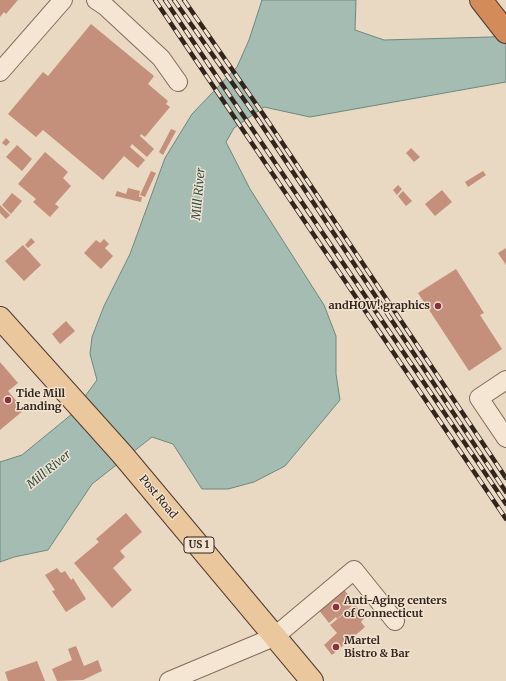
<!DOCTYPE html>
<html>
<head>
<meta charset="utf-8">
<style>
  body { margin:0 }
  canvas { display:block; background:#e9d8c2 }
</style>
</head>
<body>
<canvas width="506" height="681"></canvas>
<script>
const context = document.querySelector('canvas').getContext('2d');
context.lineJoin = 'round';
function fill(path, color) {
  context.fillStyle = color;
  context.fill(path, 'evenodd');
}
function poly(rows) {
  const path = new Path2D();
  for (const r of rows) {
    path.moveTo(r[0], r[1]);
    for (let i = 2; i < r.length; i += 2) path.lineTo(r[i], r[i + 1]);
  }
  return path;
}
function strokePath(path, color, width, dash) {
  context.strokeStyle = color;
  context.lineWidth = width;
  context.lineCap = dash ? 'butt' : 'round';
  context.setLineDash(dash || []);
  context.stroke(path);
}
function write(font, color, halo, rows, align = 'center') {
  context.font = font + ' Merriweather,serif';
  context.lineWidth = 3;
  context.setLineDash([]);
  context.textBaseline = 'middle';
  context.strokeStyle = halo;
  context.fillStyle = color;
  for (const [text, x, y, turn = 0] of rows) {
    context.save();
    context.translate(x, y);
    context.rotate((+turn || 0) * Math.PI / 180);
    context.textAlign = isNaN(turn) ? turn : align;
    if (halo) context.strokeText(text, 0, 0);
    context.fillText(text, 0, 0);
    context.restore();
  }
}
const water = poly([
  [262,0,356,0,355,30,384,40,491,37,506,35,506,82,310,117,264,107,234,128,226,142,250,189,324,305,336,336,336,374,340,400,285,466,254,482,228,489,202,489,173,444,152,437,92,484,48,550,14,557,0,562,0,462,22,455,72,414,97,380,90,354,92,337,104,306,130,254,165,158,192,114,237,67,249,40,262,0]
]);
fill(water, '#a4bcb2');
strokePath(water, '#6c897e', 1);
fill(poly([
  [0,0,18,0,6,14,4,12,0,17],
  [91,24,154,76,148,84,168,101,166,104,170,107,145,137,141,134,140,136,154,149,147,157,132,144,130,147,145,160,138,168,124,156,103,180,43,130,36,137,8,114,43,72,48,76],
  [171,129,176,131,163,155,159,152],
  [6,138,10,142,6,146,2,143],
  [17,145,32,159,22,171,6,157],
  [411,148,420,157,414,162,406,153],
  [45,152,68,172,63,178,71,186,55,204,59,207,50,217,33,202,36,199,18,184],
  [151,171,156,173,145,197,140,195],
  [483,171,486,175,468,187,465,182],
  [398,185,402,189,397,195,393,190],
  [128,188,140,191,139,197,142,197,141,202,115,196,117,191,126,194],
  [442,190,452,202,435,216,425,204],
  [403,191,412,201,406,206,398,196],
  [12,193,22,201,11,214,2,205],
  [0,205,10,215,6,219,0,213],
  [31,238,35,242,28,248,25,245],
  [104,239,109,244,105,248,113,256,101,269,84,253,96,240,100,243],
  [23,245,41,265,24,281,5,261],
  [506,248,506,265,498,253],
  [456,269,484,313,480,315,502,349,469,371,418,293],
  [66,321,75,331,60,344,52,334],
  [0,362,18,383,8,391,24,410,0,430],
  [126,513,142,532,120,551,125,557,113,568,132,590,112,608,74,563,99,542,96,539],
  [57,568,61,573,65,571,71,580,73,578,86,599,66,612,52,591,55,590,45,575],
  [341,586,355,603,337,619,336,617,329,623,318,609],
  [355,605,365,617,361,622,365,627,332,655,324,645,337,633,330,625],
  [76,646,84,666,98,660,102,671,83,680,57,681,52,669,72,660,68,649],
  [37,661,45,681,8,681,5,672]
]), '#c48f7b');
const minor = poly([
  [96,0,105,6,161,58,178,82],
  [0,72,63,0],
  [506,380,479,398,506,438],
  [169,681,274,637,354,570,395,621]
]);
const major = poly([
  [0,318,122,454,312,681]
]);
const highway = poly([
  [481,0,506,32]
]);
strokePath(minor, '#816a5b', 20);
strokePath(major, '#4f392f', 24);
strokePath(highway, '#4f392f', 24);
strokePath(minor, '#f5e6d4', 18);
strokePath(major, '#eac79c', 22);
strokePath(highway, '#d28b59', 22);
const rail = poly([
  [155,0,506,519],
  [165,0,506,504],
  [174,0,257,118,506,492],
  [184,0,263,114,506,478]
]);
strokePath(rail, '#32251e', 4.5);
strokePath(rail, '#f2e3d0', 3, [9]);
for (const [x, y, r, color] of [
  [438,306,4,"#8b303e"],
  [8,400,4,"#8b303e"],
  [336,607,4,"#8b303e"],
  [336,647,4,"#8b303e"]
]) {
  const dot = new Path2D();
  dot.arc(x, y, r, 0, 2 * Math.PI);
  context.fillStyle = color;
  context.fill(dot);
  strokePath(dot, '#f2e3d0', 1.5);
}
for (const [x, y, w] of [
  [199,545,30]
]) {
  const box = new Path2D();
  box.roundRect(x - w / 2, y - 8, w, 16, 3);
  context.fillStyle = '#f2e3d0';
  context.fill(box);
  strokePath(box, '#32251e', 1);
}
write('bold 10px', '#32251e', null, [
  ["US 1",199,545]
]);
write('bold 11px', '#32251e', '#f2e3d0', [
  ["andHOW! graphics",430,306,"right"],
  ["Tide Mill",16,394],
  ["Landing",16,407],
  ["Anti-Aging centers",344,601],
  ["of Connecticut",344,614],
  ["Martel",344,641],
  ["Bistro & Bar",344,654]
], 'left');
write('11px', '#32251e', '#f2e3d0', [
  ["Post Road",158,497,50]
]);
write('italic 12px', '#2e514a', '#f2e3d0', [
  ["Mill River",199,194,-85],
  ["Mill River",49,470,-39]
]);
</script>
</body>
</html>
